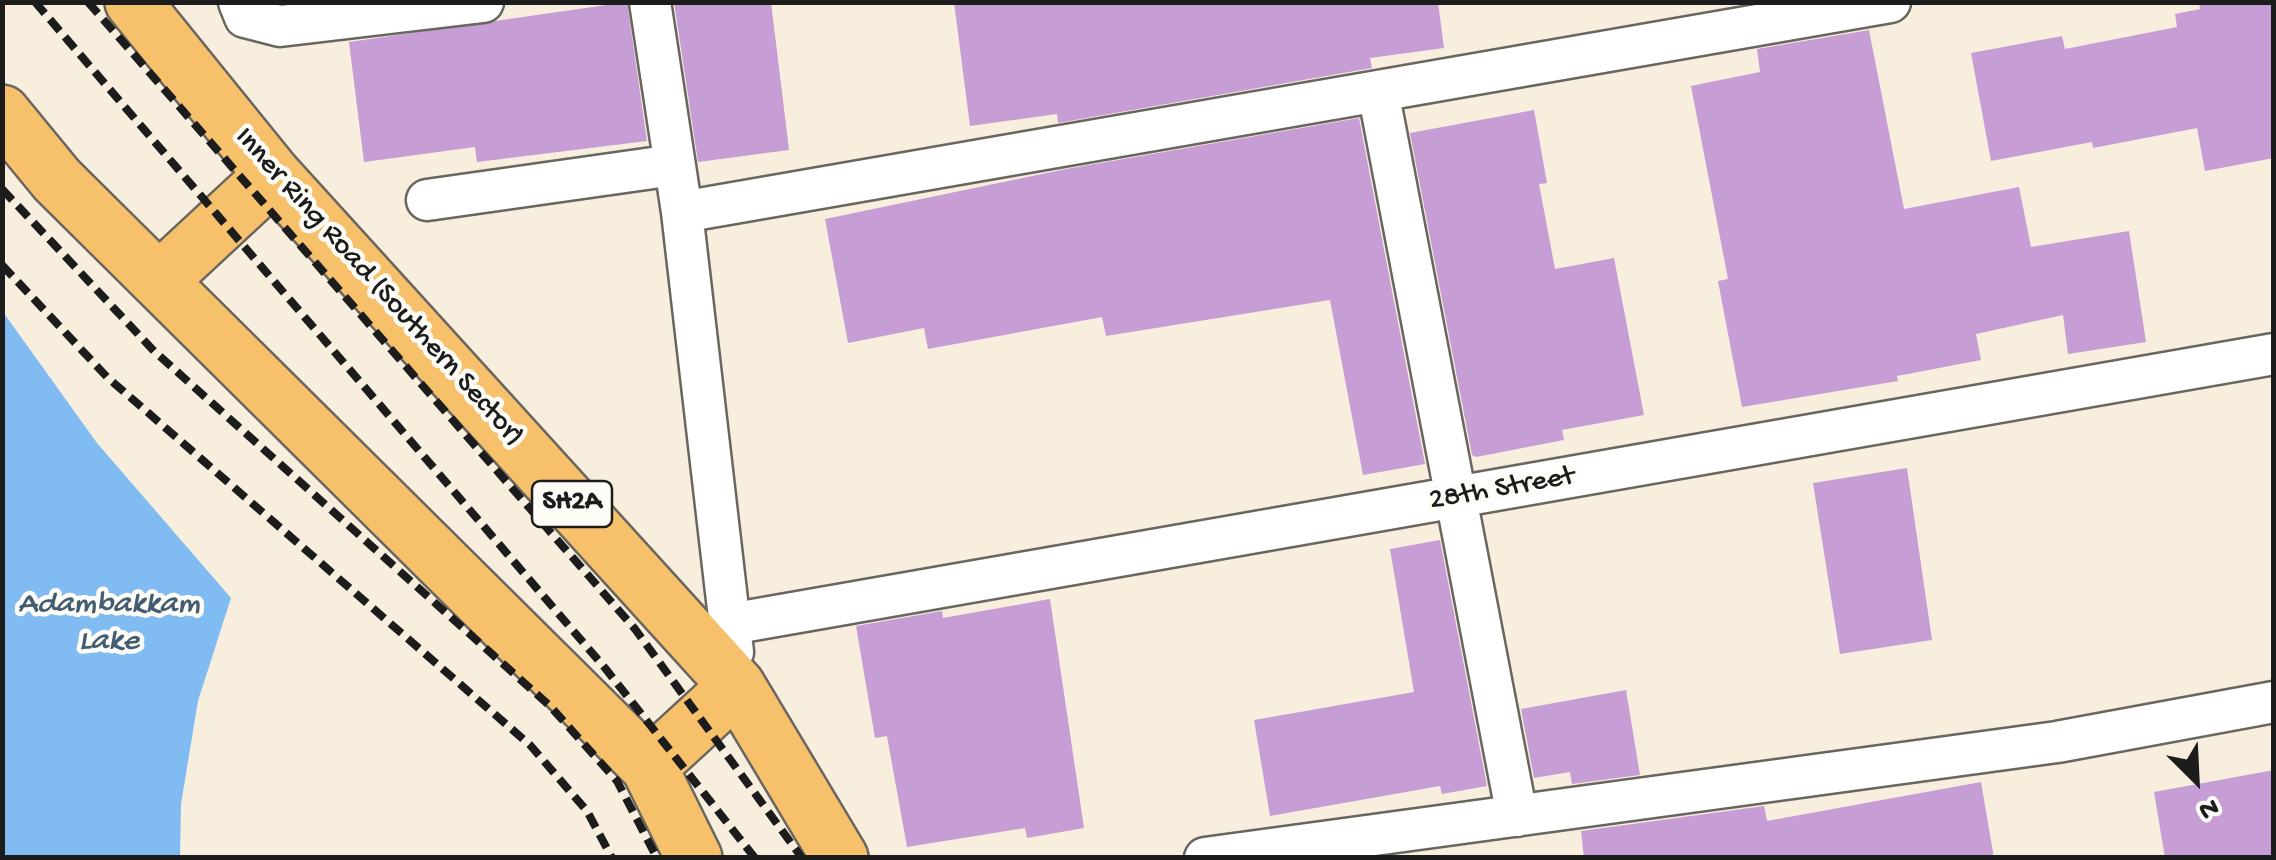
<!DOCTYPE html>
<html>
<head>
<meta charset="utf-8">
<style>
  body { margin:0 }
  #map { position:relative; width:2276px; height:860px; overflow:hidden; background:#f8eedd; font-family:"Gochi Hand",sans-serif }
  canvas { display:block }
  .frame { position:absolute; inset:0; border:5px solid #1c1c1c; pointer-events:none }
  .north { position:absolute; left:2146px; top:730px; width:100px; height:100px; -webkit-text-stroke:8px #fdfcf7; paint-order:stroke; rotate:156deg; font-size:28px; font-weight:700; line-height:40px; text-align:center; color:#1c1c1c }
  .north::after { content:''; display:block; margin:auto; width:35px; height:45px; background:#1c1c1c; clip-path:polygon(50% 0,100% 100%,50% 72%,0 100%) }
</style>
</head>
<body>
<div id="map">
<canvas width="2276" height="860"></canvas>
<div class="frame"></div>
<div class="north">N</div>
</div>
<script>
const context = document.querySelector('canvas').getContext('2d');
context.lineJoin = 'round';
function fill(path, color) {
  context.fillStyle = color;
  context.fill(path, 'evenodd');
}
function poly(rows) {
  const path = new Path2D();
  for (const r of rows) {
    path.moveTo(r[0], r[1]);
    for (let i = 2; i < r.length; i += 2) path.lineTo(r[i], r[i + 1]);
  }
  return path;
}
function strokePath(path, color, width, dash) {
  context.strokeStyle = color;
  context.lineWidth = width;
  context.lineCap = dash ? 'butt' : 'round';
  context.setLineDash(dash || []);
  context.stroke(path);
}
function write(font, color, halo, rows, align = 'center') {
  context.font = font + ' "Gochi Hand",sans-serif';
  context.lineWidth = 9;
  context.setLineDash([]);
  context.textBaseline = 'middle';
  context.strokeStyle = halo;
  context.fillStyle = color;
  for (const [text, x, y, turn = 0] of rows) {
    context.save();
    context.translate(x, y);
    context.rotate((+turn || 0) * Math.PI / 180);
    context.textAlign = isNaN(turn) ? turn : align;
    if (halo) context.strokeText(text, 0, 0);
    context.fillText(text, 0, 0);
    context.restore();
  }
}
fill(poly([
  [3,312,97,443,231,598,198,701,181,804,180,857,3,857]
]), '#80bbf1');
fill(poly([
  [627,2,647,141,477,162,475,147,364,162,349,42],
  [674,2,771,2,789,150,698,162],
  [954,2,1438,2,1444,48,1370,58,1372,68,1058,123,1057,114,970,126],
  [2199,2,2274,2,2274,158,2205,171,2197,128,2093,148,2092,142,1991,161,1971,53,2062,36,2065,49,2177,27,2175,14,2200,9],
  [1869,30,1904,209,2019,187,2031,247,2129,231,2146,342,2068,354,2063,315,1976,334,1981,360,1897,376,1898,381,1742,407,1718,281,1728,279,1691,86,1760,72,1757,49],
  [1534,110,1547,183,1539,184,1555,269,1614,258,1644,415,1562,430,1564,440,1476,457,1472,455,1410,133],
  [1359,118,1425,464,1363,475,1330,300,1106,336,1102,317,928,349,924,328,848,343,825,219,1066,169],
  [1907,468,1932,640,1840,654,1813,483],
  [1440,540,1487,786,1442,794,1440,786,1270,816,1254,720,1414,692,1390,549],
  [1050,599,1084,828,1027,838,1025,828,907,847,887,736,875,738,856,626,942,611,943,618],
  [1626,690,1640,775,1572,784,1570,772,1534,778,1521,709],
  [2274,770,2274,858,2165,858,2154,792],
  [1981,782,1994,858,1584,858,1581,831,1764,806,1767,821]
]), '#c69dd4');
const street = poly([
  [239,2,245,17,280,26,483,2],
  [650,2,682,212,733,652],
  [1378,91,1517,816],
  [427,200,674,165],
  [682,212,1890,2],
  [730,624,2274,354],
  [1205,858,2057,742,2274,702]
]);
const primary = poly([
  [133,2,273,175,737,686,840,858],
  [2,113,57,180,649,767,694,858],
  [160,280,273,175],
  [649,767,737,686]
]);
strokePath(street, '#696660', 45);
strokePath(primary, '#696660', 60);
strokePath(street, '#fff', 40);
strokePath(primary, '#f7c06b', 55);
strokePath(poly([
  [35,2,605,668,755,858],
  [88,2,635,629,802,858],
  [2,189,154,351,550,706,617,781,657,858],
  [2,265,107,377,530,745,587,811,612,858]
]), '#1c1c1c', 8, [15, 8]);
for (const [x, y, w] of [
  [572,504,80]
]) {
  const box = new Path2D();
  box.roundRect(x - w / 2, y - 23, w, 46, 8);
  context.fillStyle = '#fdfcf7';
  context.fill(box);
  strokePath(box, '#1c1c1c', 2.5);
}
write('bold 28px', '#1c1c1c', null, [
  ["SH2A",572,504]
]);
write('30px', '#1c1c1c', '#fdfcf7', [
  ["Inner Ring Road (Southern Sector)",378,288,48],
  ["28th Street",1502,490,-10]
]);
write('italic 32px', '#445c71', '#fdfcf7', [
  ["Adambakkam",109,606],
  ["Lake",109,643]
]);
</script>
</body>
</html>
